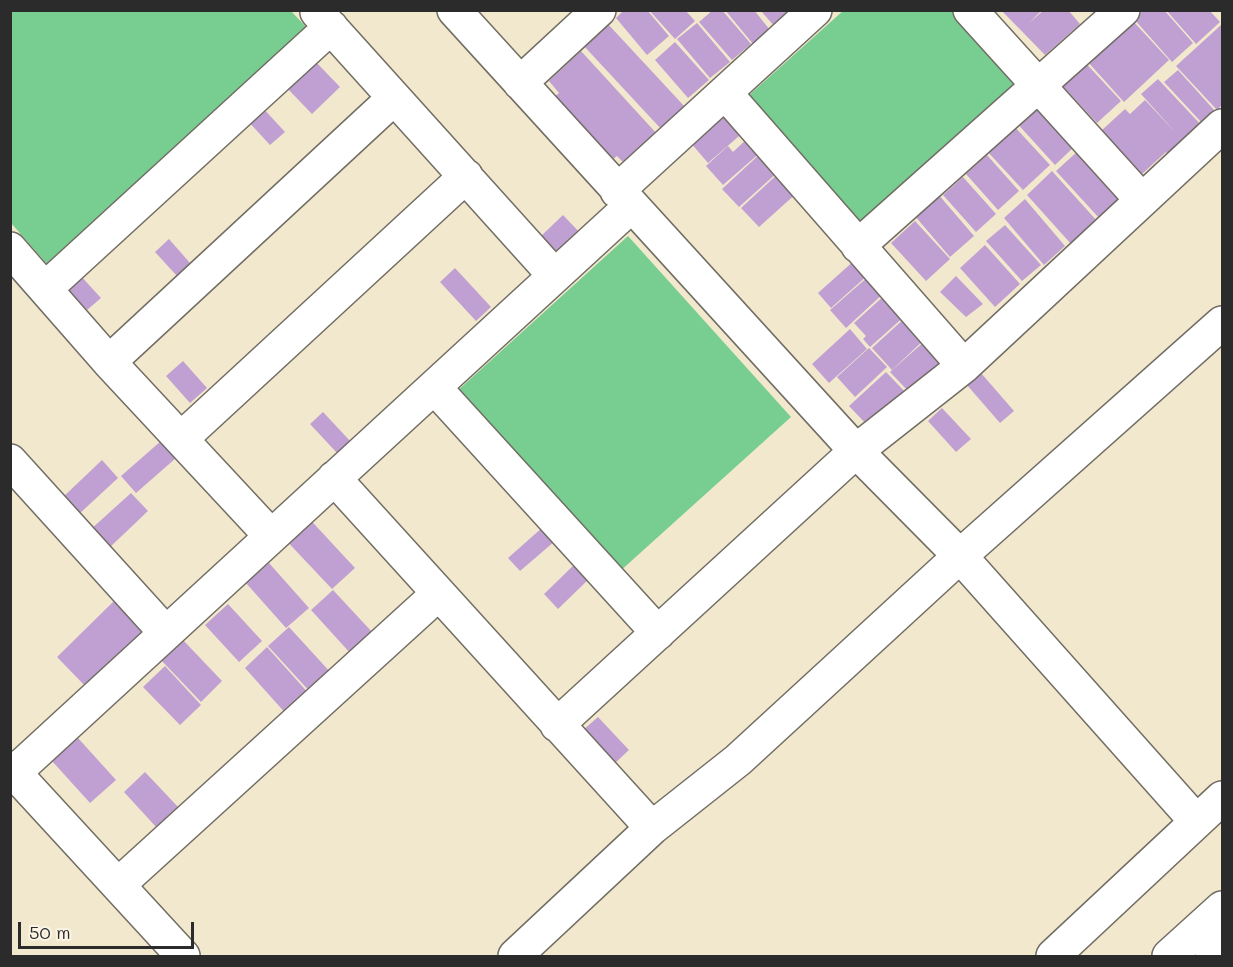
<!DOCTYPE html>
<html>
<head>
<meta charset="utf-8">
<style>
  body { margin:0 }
  #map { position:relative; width:1233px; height:967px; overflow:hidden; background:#f2e8cd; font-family:Mali,sans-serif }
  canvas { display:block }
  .frame { position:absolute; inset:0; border:12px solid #2b2b2b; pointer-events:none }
  .scale { position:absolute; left:18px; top:922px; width:176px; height:27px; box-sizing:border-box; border:3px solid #2b2b2b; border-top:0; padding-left:8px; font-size:18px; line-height:21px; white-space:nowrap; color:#2b2b2b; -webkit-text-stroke:4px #fcf5e5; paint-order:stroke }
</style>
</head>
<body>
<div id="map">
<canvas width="1233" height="967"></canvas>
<div class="frame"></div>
<div class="scale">50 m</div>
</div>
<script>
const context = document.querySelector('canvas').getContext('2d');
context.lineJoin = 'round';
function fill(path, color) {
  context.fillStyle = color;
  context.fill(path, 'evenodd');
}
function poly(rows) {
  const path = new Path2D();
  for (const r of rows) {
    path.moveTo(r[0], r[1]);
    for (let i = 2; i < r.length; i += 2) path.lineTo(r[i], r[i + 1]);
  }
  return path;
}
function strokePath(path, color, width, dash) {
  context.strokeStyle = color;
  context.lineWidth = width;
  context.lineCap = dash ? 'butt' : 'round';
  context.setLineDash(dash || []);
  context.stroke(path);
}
fill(poly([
  [844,10,955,11,1019,82,861,223,748,96],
  [10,11,291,11,307,28,48,265,11,223],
  [628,236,791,417,618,573,456,392]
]), '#78cd90');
fill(poly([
  [624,10,647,10,669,36,647,55,616,18],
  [649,10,685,10,695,21,675,39],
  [713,10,722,10,751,44,732,60,699,22],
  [725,10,754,10,770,30,753,44],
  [760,10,796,10,776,28],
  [1001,10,1042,10,1029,23,1044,10,1068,10,1080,24,1045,55],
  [1144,10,1164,10,1193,43,1172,62,1134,19],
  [1166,10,1209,10,1220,22,1196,44],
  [1132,20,1169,60,1124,102,1087,61],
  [607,23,685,107,662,130,583,45],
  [697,23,730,62,710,78,677,39],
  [1221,25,1222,105,1217,110,1176,66],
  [675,42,709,80,688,98,655,60],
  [581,51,658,135,626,165,617,156,607,164,550,101,559,93,549,81],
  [1081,58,1121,101,1097,123,1057,80],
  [314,60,340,87,312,114,286,87],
  [1178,70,1215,111,1202,123,1164,82],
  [1158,79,1203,127,1168,154,1166,152,1142,174,1102,130,1125,109,1130,114,1145,100,1176,133,1141,94],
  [1036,100,1076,145,1055,165,1014,120],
  [261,106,285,132,270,145,246,119],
  [728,109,746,130,708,163,690,142],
  [1013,125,1050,165,1023,190,986,150],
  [749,137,762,151,723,185,706,166,728,146,733,152],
  [1079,150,1122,199,1100,219,1056,171],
  [761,153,778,172,739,207,722,189],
  [987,155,1019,191,998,210,966,174],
  [781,171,799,191,759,227,741,208],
  [1052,171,1097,221,1072,245,1027,195],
  [963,177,996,214,976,232,943,195],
  [938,194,974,236,950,257,914,215],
  [1025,199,1065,246,1044,265,1004,218],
  [563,215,582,235,559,257,540,237],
  [915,221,950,259,926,281,891,243],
  [1005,225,1041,265,1022,281,986,241],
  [169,239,190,263,177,276,155,252],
  [985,245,1020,284,995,307,960,268],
  [856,259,869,274,831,308,818,293],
  [455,268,491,307,476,321,440,282],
  [79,274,101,298,87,310,65,286],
  [870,275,885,292,846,328,830,310],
  [956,276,983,304,966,317,940,292],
  [886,294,906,315,870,347,863,339,866,336,854,323],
  [906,317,926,338,892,370,872,348],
  [850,329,867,349,829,383,812,364],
  [926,340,945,361,910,393,890,372],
  [869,348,887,367,855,397,837,377],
  [183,361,207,388,190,403,166,376],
  [886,372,908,395,871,429,849,406],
  [981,373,1014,411,1000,423,967,385],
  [942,408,971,439,956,452,928,421],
  [323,412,351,442,338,454,310,424],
  [161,441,176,458,136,493,121,476],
  [102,460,118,478,78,515,62,498],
  [131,493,148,511,108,549,90,530],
  [304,513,355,568,332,589,281,535],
  [543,527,555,541,520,571,508,558],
  [269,563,309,608,286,628,246,583],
  [576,563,590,578,558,609,544,594],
  [333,590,373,633,351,654,311,610],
  [114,601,145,633,88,689,57,657],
  [228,604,262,641,239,662,205,625],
  [289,627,332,674,312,694,268,646],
  [183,640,222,681,201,702,161,660],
  [267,647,311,696,288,716,245,668],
  [165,666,201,705,180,725,143,687],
  [598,717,629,750,614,764,583,730],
  [78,738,116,780,90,803,52,761],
  [145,772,179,808,157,828,124,792]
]), '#c0a0d2');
const minor = poly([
  [454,10,856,451,960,556,1196,821],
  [970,10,1141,199],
  [317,12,555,276],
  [520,83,599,10],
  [726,94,964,366],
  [617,191,815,10],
  [858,246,1123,10],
  [10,249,109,362,271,536],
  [46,288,331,27],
  [109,362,394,98],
  [434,387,658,633],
  [182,438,466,176],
  [10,461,166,633],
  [334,478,652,828],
  [557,725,856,451,964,366,1222,126],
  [10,768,183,956],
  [15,772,631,206],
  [118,885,438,594],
  [515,956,652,828,738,760,960,556,1222,323],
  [1053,956,1222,798],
  [1169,956,1222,908],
  [1212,956,1222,947]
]);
strokePath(minor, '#716d64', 36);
strokePath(minor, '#fff', 33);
</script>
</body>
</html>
